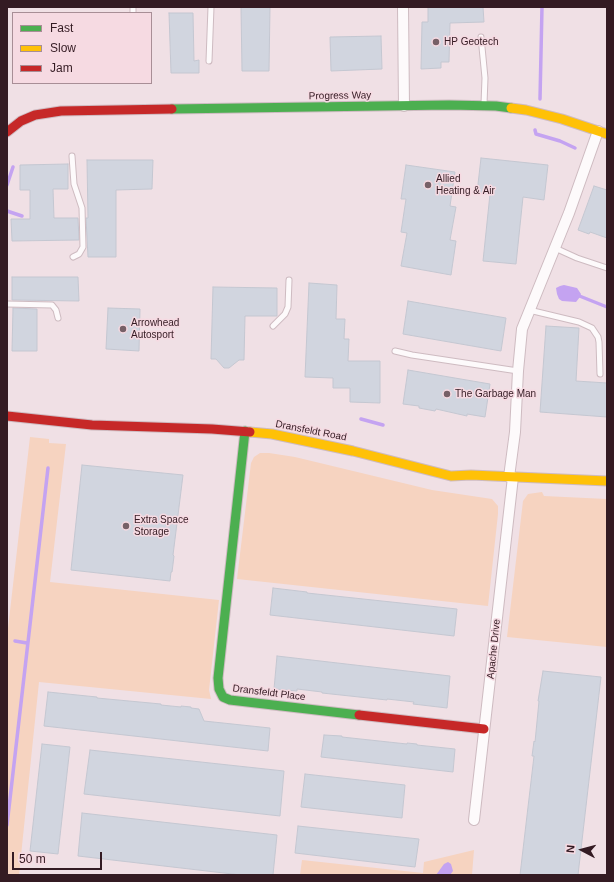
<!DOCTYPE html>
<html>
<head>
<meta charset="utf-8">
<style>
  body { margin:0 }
  #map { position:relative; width:614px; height:882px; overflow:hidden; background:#f0e0e5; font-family:Helvetica,sans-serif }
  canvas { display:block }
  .frame { position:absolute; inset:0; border:8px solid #341b23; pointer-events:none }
  .legend { position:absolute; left:12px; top:12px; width:140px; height:72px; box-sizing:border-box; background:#f6dae2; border:1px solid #a88e96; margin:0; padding:5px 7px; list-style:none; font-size:12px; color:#341b23 }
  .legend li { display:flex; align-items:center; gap:8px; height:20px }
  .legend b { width:20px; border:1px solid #a88e96 }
  .north { position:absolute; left:562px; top:830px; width:40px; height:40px; -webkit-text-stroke:3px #f6dae2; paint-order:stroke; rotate:276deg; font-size:11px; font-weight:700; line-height:16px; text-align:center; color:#341b23 }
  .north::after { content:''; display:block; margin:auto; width:14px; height:18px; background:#341b23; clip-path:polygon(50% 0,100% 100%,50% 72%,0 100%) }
  .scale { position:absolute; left:12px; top:852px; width:90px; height:18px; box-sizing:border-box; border:2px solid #341b23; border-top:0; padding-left:5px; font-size:12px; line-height:14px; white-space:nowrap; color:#341b23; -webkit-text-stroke:3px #f6dae2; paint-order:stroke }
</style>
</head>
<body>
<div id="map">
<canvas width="614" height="882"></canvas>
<div class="frame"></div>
<ul class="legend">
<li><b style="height:5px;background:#4caf50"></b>Fast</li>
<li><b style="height:5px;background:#ffc107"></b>Slow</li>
<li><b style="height:5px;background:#c62828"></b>Jam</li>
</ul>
<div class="north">N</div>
<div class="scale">50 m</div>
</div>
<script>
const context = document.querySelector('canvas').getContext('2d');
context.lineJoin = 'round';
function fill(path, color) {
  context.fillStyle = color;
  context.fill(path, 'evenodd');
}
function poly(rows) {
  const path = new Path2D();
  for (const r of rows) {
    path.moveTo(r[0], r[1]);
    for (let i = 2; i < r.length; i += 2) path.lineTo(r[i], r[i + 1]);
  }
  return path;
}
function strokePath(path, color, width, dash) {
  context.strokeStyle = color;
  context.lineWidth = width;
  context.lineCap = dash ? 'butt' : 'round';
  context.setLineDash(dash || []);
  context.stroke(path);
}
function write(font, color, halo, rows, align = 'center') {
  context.font = font + ' Helvetica,sans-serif';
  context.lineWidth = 3;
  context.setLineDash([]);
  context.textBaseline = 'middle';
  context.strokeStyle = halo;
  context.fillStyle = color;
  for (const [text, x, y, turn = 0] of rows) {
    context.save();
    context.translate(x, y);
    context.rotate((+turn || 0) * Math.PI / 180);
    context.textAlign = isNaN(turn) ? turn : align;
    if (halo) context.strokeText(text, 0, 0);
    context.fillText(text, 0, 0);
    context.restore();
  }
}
fill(poly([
  [30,437,49,439,49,443,66,444,50,582,219,600,209,690,211,699,39,682,19,875,7,875,7,637],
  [260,453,269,453,295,457,432,490,492,499,498,506,498,514,488,606,237,579,251,463,254,457],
  [542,492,544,496,607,499,607,647,507,637,523,501,528,494],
  [474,850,472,875,300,875,302,860,423,873,424,862]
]), '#f6d3c0');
fill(poly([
  [564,285,577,288,581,294,580,297,576,302,562,301,559,299,557,294,556,288,560,286],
  [448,862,451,864,453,871,450,875,436,875,444,864]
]), '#c4a3f1');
strokePath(poly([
  [540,99,542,7],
  [535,130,536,134,560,141,575,148],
  [7,185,13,167],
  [7,211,22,216],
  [577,295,607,307],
  [361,419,383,425],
  [15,641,27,643],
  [7,825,48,468]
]), '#c4a3f1', 3.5);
const building = poly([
  [241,7,270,7,269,71,242,71,241,7],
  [428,7,483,7,484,22,450,23,449,62,441,62,441,68,421,69,422,22,428,22,428,7],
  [169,13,193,13,194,61,199,60,199,73,171,73,169,13],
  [381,36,382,69,331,71,330,37,381,36],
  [481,158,548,165,544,200,523,197,516,264,483,261,490,194,477,193,481,158],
  [87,160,153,160,152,189,116,190,116,257,88,257,86,218,88,218,87,160],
  [68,164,68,189,53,189,54,218,78,218,79,240,12,241,11,219,30,219,30,190,20,190,20,165,68,164],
  [406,165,455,172,450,206,456,207,450,240,456,241,451,275,401,266,407,233,401,232,406,199,401,199,406,165],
  [594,186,607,190,607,238,590,232,589,234,578,230,594,186],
  [12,277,78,277,79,301,12,300,12,277],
  [309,283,337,285,336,319,345,319,344,339,349,339,348,361,380,361,380,403,350,402,350,388,333,388,333,378,305,377,309,283],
  [213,287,277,288,277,316,245,316,244,360,239,360,229,368,224,368,216,359,211,359,213,287],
  [408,301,506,318,501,351,403,334,408,301],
  [13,308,37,309,37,351,12,351,13,308],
  [108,308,140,309,139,351,106,349,108,308],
  [546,326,579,328,576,381,607,383,607,417,540,412,546,326],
  [408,370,490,384,485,417,467,414,467,416,436,409,435,411,419,408,419,406,403,404,408,370],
  [82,465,183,475,173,555,174,556,172,572,171,572,170,581,71,570,82,465],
  [273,588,307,592,307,593,457,609,454,636,270,615,273,588],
  [277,656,450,676,447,708,413,704,414,702,387,699,387,700,322,693,322,692,297,689,297,691,274,689,277,656],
  [543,671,601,677,578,875,520,875,534,756,532,756,534,741,535,742,539,701,538,701,543,671],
  [48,692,87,696,97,697,97,698,161,704,161,705,181,707,181,706,191,707,191,708,199,709,204,721,270,728,268,751,44,726,48,692],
  [324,735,342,736,342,737,407,744,407,743,417,744,417,745,455,749,453,772,321,757,324,735],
  [42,744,70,747,58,854,30,851,42,744],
  [90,750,284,771,280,816,84,794,90,750],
  [305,774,405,785,402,818,301,807,305,774],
  [82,813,277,835,273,875,241,875,78,856,82,813],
  [298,826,419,839,415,867,295,853,298,826]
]);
fill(building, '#d1d5df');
strokePath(building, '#c4c7d1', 1);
const lane = poly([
  [133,7,133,13],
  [481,37,485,78,484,104],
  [209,61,211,7],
  [72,156,74,184,82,208,83,247,79,254,73,257],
  [555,248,577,258,607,268],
  [7,304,52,305,56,310,58,318],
  [529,310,579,322,592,328,598,337,599,342,600,374],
  [273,326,285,314,288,307,289,280],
  [395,351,412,355,518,371]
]);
const street = poly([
  [403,7,404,106],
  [509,477,515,432,518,371,522,329,569,213,598,131],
  [474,820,513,477]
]);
const fast = poly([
  [172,109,449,105,496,106,511,108],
  [245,431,218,678,219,689,223,697,230,700,359,715]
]);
const slow = poly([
  [511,108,526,110,562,119,607,134],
  [250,432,272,434,353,451,451,476,471,475,607,481]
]);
const jam = poly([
  [7,132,21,121,35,115,61,111,172,109],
  [7,416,92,425,212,429,250,432],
  [359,715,484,729]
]);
strokePath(lane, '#cebbc1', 7);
strokePath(street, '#cebbc1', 12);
strokePath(fast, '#cebbc1', 11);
strokePath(slow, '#cebbc1', 11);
strokePath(jam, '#cebbc1', 11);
strokePath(lane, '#fdfafb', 5);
strokePath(street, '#fdfafb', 10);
strokePath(fast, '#4caf50', 9);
strokePath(slow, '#ffc107', 9);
strokePath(jam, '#c62828', 9);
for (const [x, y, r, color] of [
  [436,42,4,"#766067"],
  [428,185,4,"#766067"],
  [123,329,4,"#766067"],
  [447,394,4,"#766067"],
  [126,526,4,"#766067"]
]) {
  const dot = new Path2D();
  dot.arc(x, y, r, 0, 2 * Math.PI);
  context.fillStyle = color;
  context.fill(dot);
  strokePath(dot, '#f6dae2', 1.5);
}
write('10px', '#341b23', '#f6dae2', [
  ["HP Geotech",444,42],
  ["Allied",436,179],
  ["Heating & Air",436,191],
  ["Arrowhead",131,323],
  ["Autosport",131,335],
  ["The Garbage Man",455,394],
  ["Extra Space",134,520],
  ["Storage",134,532]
], 'left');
write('10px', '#341b23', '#f6dae2', [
  ["Progress Way",340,96,-1],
  ["Dransfeldt Road",311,431,11],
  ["Apache Drive",494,649,-84],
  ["Dransfeldt Place",269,693,7]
]);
</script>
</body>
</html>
